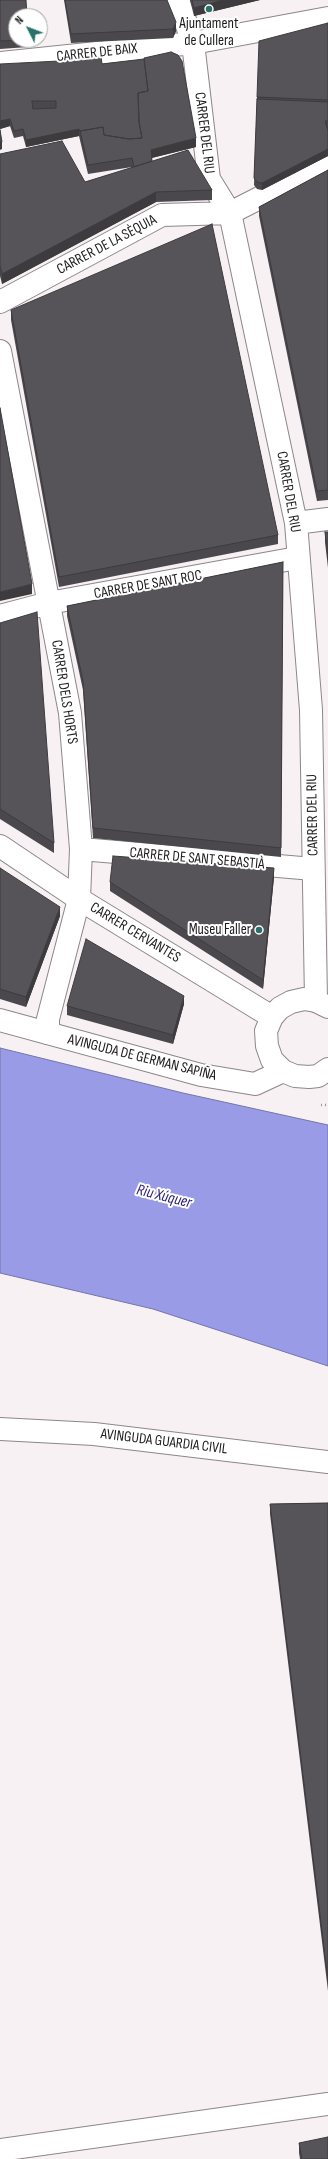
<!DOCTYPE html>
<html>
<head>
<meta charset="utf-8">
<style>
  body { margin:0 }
  #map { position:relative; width:328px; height:2159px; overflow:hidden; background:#f8f1f4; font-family:"Sofia Sans Condensed",sans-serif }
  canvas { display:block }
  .north { position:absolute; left:8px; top:8px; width:40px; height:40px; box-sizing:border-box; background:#fff; border:1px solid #a5a4a4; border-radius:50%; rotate:312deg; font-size:11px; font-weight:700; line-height:16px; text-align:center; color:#1d1b1c }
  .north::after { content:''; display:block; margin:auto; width:14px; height:18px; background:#29716a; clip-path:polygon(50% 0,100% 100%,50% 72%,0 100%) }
</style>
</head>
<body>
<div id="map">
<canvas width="328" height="2159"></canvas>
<div class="north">N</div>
</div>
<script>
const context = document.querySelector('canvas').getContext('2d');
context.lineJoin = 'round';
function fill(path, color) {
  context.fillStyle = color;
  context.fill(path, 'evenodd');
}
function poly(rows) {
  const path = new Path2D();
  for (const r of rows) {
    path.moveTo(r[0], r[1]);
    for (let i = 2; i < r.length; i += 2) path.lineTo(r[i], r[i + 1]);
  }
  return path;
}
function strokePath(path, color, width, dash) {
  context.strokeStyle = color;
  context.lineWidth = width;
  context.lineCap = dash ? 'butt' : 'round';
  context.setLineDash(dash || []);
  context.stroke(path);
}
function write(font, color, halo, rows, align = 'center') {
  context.font = font + ' "Sofia Sans Condensed",sans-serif';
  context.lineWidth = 4;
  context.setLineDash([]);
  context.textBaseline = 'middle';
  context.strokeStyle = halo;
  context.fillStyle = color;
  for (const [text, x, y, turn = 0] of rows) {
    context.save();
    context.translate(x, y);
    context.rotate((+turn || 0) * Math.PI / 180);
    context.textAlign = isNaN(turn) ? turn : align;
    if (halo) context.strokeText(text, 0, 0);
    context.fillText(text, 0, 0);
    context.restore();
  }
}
const water = poly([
  [0,1048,183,1093,328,1125,328,1366,153,1309,0,1273,0,1048]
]);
fill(water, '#999be6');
strokePath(water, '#7475a9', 1);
const street = poly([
  [178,0,193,43,209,179,230,213,296,523,311,710,316,1001],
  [0,63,193,43,328,18],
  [0,302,162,215,230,213,328,163],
  [0,351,70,713,81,849,79,899,48,1019,48,1033],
  [296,523,328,519],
  [0,616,49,603,297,558],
  [81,849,313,869],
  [0,2150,328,2104]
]);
const secondary = poly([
  [0,846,79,899,272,1017],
  [328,1007,316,1001,304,999,291,1002,280,1008,272,1017,266,1031,267,1046,272,1060,283,1071,295,1076,309,1077,318,1076,328,1069],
  [0,1020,201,1075,255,1084,283,1071],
  [0,1429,94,1434,328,1462]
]);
strokePath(street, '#8d868a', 24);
strokePath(secondary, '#8d868a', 24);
strokePath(poly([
  [321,1105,328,1105]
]), '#9c9799', 2.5, [1, 3]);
strokePath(street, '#fff', 22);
strokePath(secondary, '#fff', 22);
fill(poly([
  [0,0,28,40,28,47,0,49],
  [64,0,167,0,176,31,173,38,71,43],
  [190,0,260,0,194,16],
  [328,23,328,156,262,190,257,189,254,185,257,97],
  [0,64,102,64,196,147,152,158,152,161,212,190,212,200,156,202,2,284,0,276,0,154,85,182,132,168,132,167,88,174,79,136,26,147,23,136,14,138,10,126,0,129],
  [328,170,328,500,317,501,259,216,259,207],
  [11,310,278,535,278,544,59,587,11,320],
  [325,532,328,532,328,568,325,542],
  [283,562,281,857,93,838,83,690,67,616,67,606],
  [0,623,54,843,54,853,0,819],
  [0,868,60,916,26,1007,0,999],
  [274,877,263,989,110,891,110,882],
  [184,1004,173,1044,67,1015,67,1006],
  [328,1503,328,1991,270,1514,270,1504],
  [299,2143,328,2159,300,2159,299,2153]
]), '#4b484d');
fill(poly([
  [224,0,260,0,194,16,194,8],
  [176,22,176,31,173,38,173,29],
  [10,119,10,126,0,129,0,121],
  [79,129,79,136,26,147,26,140],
  [196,138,196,147,151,158,151,150],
  [0,142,2,142,2,149,0,150],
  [328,149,328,156,262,190,262,183],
  [156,192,156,202,2,284,2,274],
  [32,584,32,594,0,601,0,592],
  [274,868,274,877,263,989,263,980],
  [60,907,60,916,26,1007,26,997],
  [184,996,184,1004,173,1044,173,1035]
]), '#3d3b3e');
const building = poly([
  [0,0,26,0,27,16,16,16,16,40,28,40,0,41,0,0],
  [65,0,167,0,176,22,173,29,71,34,65,0],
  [192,0,224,0,194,8,192,0],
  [328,23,328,100,257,97,259,41,328,23],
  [171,52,178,55,182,61,196,138,151,150,152,161,134,167,132,158,88,165,80,131,103,127,104,135,129,139,142,138,139,121,138,93,148,91,144,58,171,52],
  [101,56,102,64,144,59,148,91,138,93,139,123,142,138,129,139,104,135,103,127,80,131,80,132,79,129,26,140,23,129,14,131,10,119,0,121,0,64,79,60,101,56],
  [32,101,56,101,56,108,33,109,32,101],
  [257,99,328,102,328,121,325,121,328,130,328,149,262,183,257,182,254,178,257,99],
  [326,124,328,124,328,130,326,124],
  [0,130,2,142,0,142,0,130],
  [62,141,85,182,188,150,212,190,156,192,2,274,0,266,0,154,62,141],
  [328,170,328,490,317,491,259,207,328,170],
  [212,224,278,535,59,577,11,310,212,224],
  [0,408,32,584,0,592,0,408],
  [325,532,328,532,328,559,325,532],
  [283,562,281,848,93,828,83,681,67,606,283,562],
  [37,612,54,843,0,809,0,623,37,612],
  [113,856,274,868,263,980,110,882,113,856],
  [0,868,60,907,26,997,0,989,0,868],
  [86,939,184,996,173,1035,67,1006,86,939],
  [328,1503,328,1981,270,1504,328,1503],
  [328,2137,328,2159,302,2159,299,2143,328,2137]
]);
fill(building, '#575459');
strokePath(building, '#3d3b3e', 1);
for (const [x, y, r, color] of [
  [209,9,4,"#29716a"],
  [259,930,4,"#29716a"]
]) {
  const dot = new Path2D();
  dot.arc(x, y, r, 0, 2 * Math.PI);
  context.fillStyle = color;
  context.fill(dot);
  strokePath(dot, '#fff', 1.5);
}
write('15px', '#1d1b1c', '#fff', [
  ["Ajuntament",209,24],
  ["de Cullera",209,41],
  ["Museu Faller",251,930,"right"]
]);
write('15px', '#1d1b1c', '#fff', [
  ["CARRER DE BAIX",97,53,-6],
  ["CARRER DEL RIU",204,133,83],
  ["CARRER DE LA SÈQUIA",107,245,-28],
  ["CARRER DEL RIU",288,492,80],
  ["CARRER DE SANT ROC",148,585,-10],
  ["CARRER DELS HORTS",64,692,81],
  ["CARRER DEL RIU",313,815,-91],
  ["CARRER DE SANT SEBASTIÀ",197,859,5],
  ["CARRER CERVANTES",135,933,31],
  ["AVINGUDA DE GERMAN SAPIÑA",142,1058,14],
  ["AVINGUDA GUARDIA CIVIL",164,1442,7]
]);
write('italic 16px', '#2d2176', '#fff', [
  ["Riu Xúquer",164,1197,14]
]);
</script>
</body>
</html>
